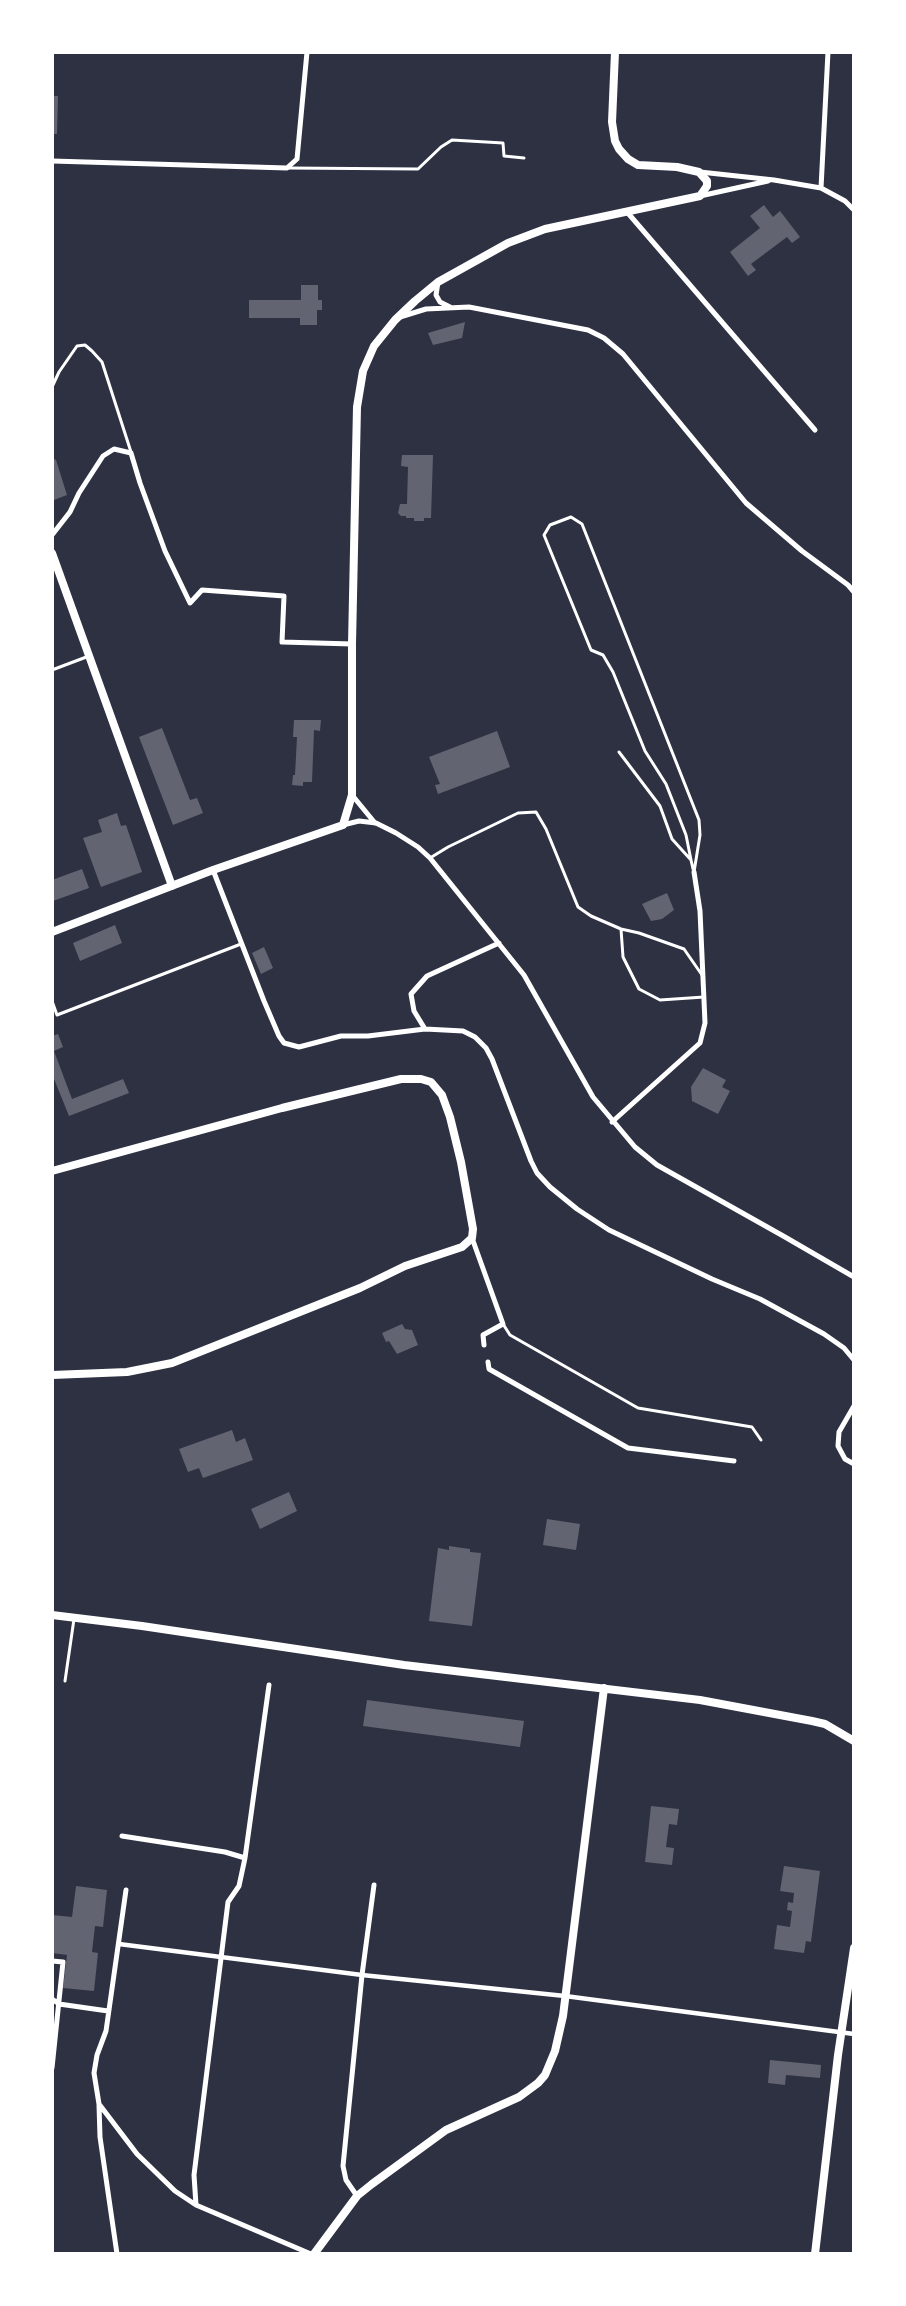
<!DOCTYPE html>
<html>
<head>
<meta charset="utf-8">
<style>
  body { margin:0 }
  #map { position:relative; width:906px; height:2306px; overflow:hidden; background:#2d3142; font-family:Montserrat,sans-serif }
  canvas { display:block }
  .frame { position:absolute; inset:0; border:54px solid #fff; pointer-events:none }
</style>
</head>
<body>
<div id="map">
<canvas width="906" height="2306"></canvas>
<div class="frame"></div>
</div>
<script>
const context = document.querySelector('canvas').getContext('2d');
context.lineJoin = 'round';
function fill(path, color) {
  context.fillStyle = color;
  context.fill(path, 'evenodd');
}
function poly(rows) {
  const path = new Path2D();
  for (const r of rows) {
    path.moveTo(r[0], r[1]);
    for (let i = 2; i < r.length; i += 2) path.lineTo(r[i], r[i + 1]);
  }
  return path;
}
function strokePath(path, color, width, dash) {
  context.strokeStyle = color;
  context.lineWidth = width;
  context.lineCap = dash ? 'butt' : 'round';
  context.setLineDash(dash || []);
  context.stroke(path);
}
fill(poly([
  [52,96,58,96,57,134,52,134],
  [764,205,773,217,780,211,800,237,792,243,787,237,751,264,756,270,748,276,730,252,760,228,750,216],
  [301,285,318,285,318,300,322,300,322,310,317,310,317,325,300,325,300,318,249,318,249,300,301,300],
  [465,322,462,338,433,345,428,333],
  [402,455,433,455,431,518,424,518,424,521,414,521,414,518,406,518,406,516,401,516,398,513,400,504,407,504,408,467,401,466],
  [52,458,56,460,67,495,54,500],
  [294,720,321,720,320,731,314,730,312,782,303,782,303,786,292,785,293,775,295,775,297,737,293,737],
  [162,728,190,800,197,798,203,813,173,825,139,737],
  [497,731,510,767,438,794,435,785,440,784,429,757],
  [117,813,121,826,126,825,142,872,101,887,83,838,102,832,98,820],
  [82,869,89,888,53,901,52,880],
  [667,893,674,910,662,919,651,921,642,904],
  [115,925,122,943,80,961,73,943],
  [264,947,273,968,261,974,252,953],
  [58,1034,63,1047,54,1051,72,1099,123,1079,129,1093,69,1116,52,1074,52,1036],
  [703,1068,726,1080,722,1087,730,1091,718,1114,692,1101,691,1087],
  [402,1324,405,1329,412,1330,418,1345,397,1354,389,1341,386,1342,382,1333],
  [232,1430,236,1442,245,1438,253,1460,203,1478,199,1468,188,1472,179,1449],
  [289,1492,297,1511,260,1529,251,1509],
  [547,1519,580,1524,576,1550,543,1545],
  [449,1546,470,1549,470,1552,481,1553,472,1626,429,1621,438,1548,449,1550],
  [367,1700,524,1721,520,1747,363,1726],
  [651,1806,679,1809,677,1825,669,1824,666,1847,674,1848,672,1865,645,1862],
  [784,1866,820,1871,811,1942,806,1941,804,1953,774,1949,777,1925,790,1927,792,1911,787,1910,788,1902,793,1903,794,1893,780,1891],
  [76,1886,107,1890,103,1927,95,1926,92,1952,98,1953,94,1991,63,1988,67,1955,52,1953,52,1915,72,1917],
  [770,2060,821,2065,820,2078,786,2075,785,2085,768,2083]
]), '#626471');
strokePath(poly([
  [288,168,418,169,441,147,452,140,503,143,504,156,524,158],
  [52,387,59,372,77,346,85,345,92,351,102,362,131,452],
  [52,670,89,656],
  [619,752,660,806,672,839,691,860,693,869],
  [430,858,448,847,518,813,536,812,546,829,578,907,591,916,621,929,639,933,684,949,702,975],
  [691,860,686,835,666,784,645,751,613,672,603,655,591,650,544,535,550,525,571,517,582,524,699,820,700,835,694,872],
  [621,929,623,957,639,989,660,1000,704,997],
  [52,1001,57,1015,241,944],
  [503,1324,510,1335,638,1408,752,1427,761,1440],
  [65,1681,74,1619]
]), '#fff', 3);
strokePath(poly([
  [119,1944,362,1975,565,1996,854,2034]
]), '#fff', 4.5);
strokePath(poly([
  [52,161,287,168,297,159,307,52],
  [700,172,774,180,821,188,845,201,854,210],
  [821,188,828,52],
  [700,196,768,181],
  [627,212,815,430],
  [438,282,436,295,440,302,450,307],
  [400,317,426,309,469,307,588,330,604,338,623,354,746,503,802,551,848,585,854,592],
  [52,535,70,512,79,493,103,456,114,449,131,453,140,483,165,551,190,603,202,590,284,596,282,642,352,644],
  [352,795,375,823],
  [343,825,359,821,376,823,396,833,418,847,430,858,524,975,593,1097,635,1147,657,1165,785,1237,854,1277],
  [213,870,264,1001,279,1036,284,1043,299,1047,341,1036,368,1036,425,1029],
  [499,943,427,976,411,994,414,1011,425,1029,463,1031,475,1037,486,1048,492,1059,531,1161,537,1173,550,1187,577,1209,609,1230,712,1279,760,1299,824,1334,844,1348,854,1360],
  [612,1122,700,1043,705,1023,700,911,694,872],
  [472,1238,503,1324,483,1335,484,1345],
  [488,1362,489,1369,628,1448,734,1461],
  [854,1406,839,1432,838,1446,845,1459,854,1464],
  [269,1685,245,1858,239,1886,228,1902,194,2175,196,2205,311,2254],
  [122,1836,225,1852,245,1858],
  [126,1890,106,2031,97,2055,94,2073,99,2104,137,2154,175,2191,196,2205],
  [52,1961,63,1962,52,2068],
  [52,1999,59,2004,108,2011],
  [99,2105,100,2137,117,2254],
  [357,2196,346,2180,343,2166,362,1975,374,1885]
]), '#fff', 5);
strokePath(poly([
  [52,553,172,886],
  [52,932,213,870,343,825,352,795,352,644,357,407,363,371,374,346,395,320,415,301,438,282,508,243,545,229,700,196,707,186,707,181,699,172,677,167,638,165,628,159,619,149,615,141,612,122,615,52],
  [52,1171,282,1108,401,1079,421,1079,431,1082,442,1095,450,1117,461,1162,473,1229,472,1238,462,1247,405,1266,360,1288,172,1363,127,1372,52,1375],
  [52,1615,142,1626,404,1665,700,1700,812,1721,825,1724,854,1741],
  [314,2254,357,2196,372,2184,446,2130,519,2097,538,2083,545,2075,555,2051,563,2016,604,1688],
  [815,2254,838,2055,854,1948]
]), '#fff', 8);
</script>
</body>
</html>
